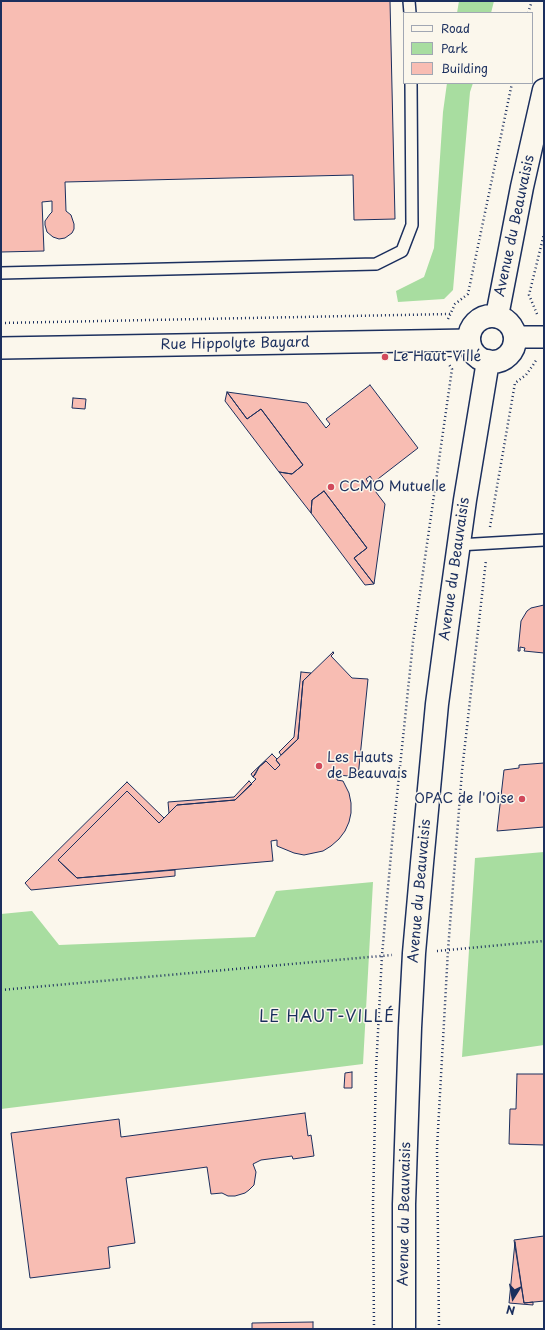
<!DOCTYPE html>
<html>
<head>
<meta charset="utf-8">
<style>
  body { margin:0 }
  #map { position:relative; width:545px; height:1330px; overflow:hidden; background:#fbf7ec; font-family:"Playpen Sans",sans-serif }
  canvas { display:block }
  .frame { position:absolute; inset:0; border:2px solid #1b2f5e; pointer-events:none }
  .legend { position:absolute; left:403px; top:12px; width:130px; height:72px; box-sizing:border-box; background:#fbf7ec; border:1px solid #a1a7b3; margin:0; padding:5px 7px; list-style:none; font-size:12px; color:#1b2f5e }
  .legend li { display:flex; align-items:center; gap:8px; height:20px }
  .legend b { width:20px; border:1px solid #a1a7b3 }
  .north { position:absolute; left:493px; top:1278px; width:40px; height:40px; -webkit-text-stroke:3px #fbf7ec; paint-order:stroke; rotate:191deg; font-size:11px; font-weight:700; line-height:16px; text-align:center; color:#1b2f5e }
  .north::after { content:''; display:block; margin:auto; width:14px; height:18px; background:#1b2f5e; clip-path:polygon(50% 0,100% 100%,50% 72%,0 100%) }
</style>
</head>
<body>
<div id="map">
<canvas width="545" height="1330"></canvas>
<div class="frame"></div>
<ul class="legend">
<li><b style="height:5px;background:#fbf7ec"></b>Road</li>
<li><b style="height:11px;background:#a8dda0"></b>Park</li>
<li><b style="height:11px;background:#f8bdb3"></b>Building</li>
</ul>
<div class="north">N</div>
</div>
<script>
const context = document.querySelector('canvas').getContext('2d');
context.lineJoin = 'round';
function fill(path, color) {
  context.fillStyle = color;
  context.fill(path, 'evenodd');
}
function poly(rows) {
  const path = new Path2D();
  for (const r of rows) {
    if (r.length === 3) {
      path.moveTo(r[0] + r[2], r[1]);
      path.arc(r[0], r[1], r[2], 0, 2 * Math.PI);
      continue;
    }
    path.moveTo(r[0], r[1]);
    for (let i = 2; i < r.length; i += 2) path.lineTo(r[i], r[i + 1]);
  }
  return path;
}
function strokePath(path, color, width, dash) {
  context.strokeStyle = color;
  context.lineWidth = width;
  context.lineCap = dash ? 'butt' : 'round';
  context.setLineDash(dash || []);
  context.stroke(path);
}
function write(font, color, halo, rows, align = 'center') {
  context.font = font + ' "Playpen Sans",sans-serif';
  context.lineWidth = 3;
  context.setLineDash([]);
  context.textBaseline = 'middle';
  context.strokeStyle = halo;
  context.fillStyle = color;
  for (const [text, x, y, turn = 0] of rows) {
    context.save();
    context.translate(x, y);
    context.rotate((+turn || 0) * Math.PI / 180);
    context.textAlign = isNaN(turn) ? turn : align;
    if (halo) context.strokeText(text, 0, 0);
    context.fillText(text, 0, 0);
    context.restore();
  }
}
fill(poly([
  [459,1,494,1,491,13,457,13],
  [447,83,473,83,470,92,453,290,444,299,398,302,396,291,424,277,434,248,443,112],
  [544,852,544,1045,462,1057,475,858],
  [373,882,363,1064,1,1109,1,914,32,911,59,945,255,937,276,891]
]), '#a8dda0');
const building = poly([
  [1,1,390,1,395,219,354,220,353,175,65,182,66,211,71,215,74,224,74,229,72,233,65,238,59,239,53,237,47,232,45,225,45,221,50,214,52,212,52,201,42,202,44,251,1,252,1,1],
  [370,385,418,448,374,482,370,476,366,479,385,504,374,584,354,558,367,548,324,491,312,500,311,513,279,472,292,474,303,465,261,409,247,419,227,392,307,403,326,428,330,424,326,419,370,385],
  [227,392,247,419,261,409,303,465,292,474,279,472,225,401,227,392],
  [73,398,86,399,85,409,72,408,73,398],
  [324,491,367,548,354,558,374,584,365,585,311,513,312,500,324,491],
  [544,605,544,653,524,651,525,648,520,647,520,651,518,651,521,621,527,611,531,608,544,605],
  [333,652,334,653,331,656,352,678,368,679,358,777,338,775,337,780,343,781,349,793,351,803,351,813,349,822,345,831,339,839,331,846,323,851,304,855,294,853,277,846,277,840,271,841,273,861,77,878,58,860,127,791,159,823,177,805,235,800,256,779,253,777,255,775,259,767,266,761,275,770,280,765,276,760,298,739,303,681,333,652],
  [301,672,311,673,303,681,298,739,281,755,279,752,294,737,301,672],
  [272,754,277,759,276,760,280,765,275,770,266,761,259,767,253,777,251,774,272,754],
  [544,763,544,827,497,831,504,770,519,768,519,765,544,763],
  [249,781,252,784,235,800,177,805,169,813,168,802,234,797,249,781],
  [127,782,164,818,159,823,127,791,58,860,77,878,175,870,175,876,31,890,25,883,127,782],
  [352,1072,352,1088,344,1088,345,1073,352,1072],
  [517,1074,544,1074,544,1145,509,1144,510,1109,516,1109,517,1074],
  [305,1113,308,1136,311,1135,314,1156,293,1159,292,1156,261,1160,253,1164,256,1172,254,1185,249,1190,245,1193,235,1196,228,1196,222,1193,211,1194,207,1167,126,1178,135,1243,108,1247,110,1268,30,1278,11,1133,119,1119,121,1137,305,1113],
  [544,1236,544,1301,524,1303,514,1240,544,1236],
  [515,1242,524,1303,533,1302,533,1305,509,1303,515,1242],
  [313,1322,313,1329,252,1329,252,1323,313,1322]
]);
fill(building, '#f8bdb3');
strokePath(building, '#1b2f5e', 1);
const lane = poly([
  [409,1,410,13],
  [1,273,376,264,402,251,412,225,411,83],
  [458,545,544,540]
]);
const street = poly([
  [515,337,544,337],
  [1,348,469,340]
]);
const secondary = poly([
  [497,316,522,187,544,90],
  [492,339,23],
  [404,1329,404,1204,410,1028,414,953,422,863,437,704,447,629,465,500,488,361]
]);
strokePath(lane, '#1b2f5e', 14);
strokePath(street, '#1b2f5e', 24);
strokePath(secondary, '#1b2f5e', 25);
strokePath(poly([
  [528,13,532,1],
  [537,314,529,295,544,234],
  [448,319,455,304,468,294,512,83],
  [1,323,450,314],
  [490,527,515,383,526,375,533,365,537,359],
  [437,951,544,941],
  [1,990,392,955],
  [374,1329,373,1204,376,1070,382,955,392,843,413,642,452,369,448,363],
  [439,1329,437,1148,448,950,462,771,486,560]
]), '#1b2f5e', 2.5, [1, 3]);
strokePath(lane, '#fbf7ec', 11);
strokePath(street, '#fbf7ec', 21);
strokePath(secondary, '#fbf7ec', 22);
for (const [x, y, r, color] of [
  [385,357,4,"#d1495b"],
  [331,487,4,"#d1495b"],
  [319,766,4,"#d1495b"],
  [522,799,4,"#d1495b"]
]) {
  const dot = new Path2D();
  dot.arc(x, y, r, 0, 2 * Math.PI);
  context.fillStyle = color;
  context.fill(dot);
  strokePath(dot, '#fbf7ec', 1.5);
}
write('14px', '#1b2f5e', '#fbf7ec', [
  ["Avenue du Beauvaisis",515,226,-78],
  ["Rue Hippolyte Bayard",235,344,-1],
  ["Avenue du Beauvaisis",455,569,-82],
  ["Avenue du Beauvaisis",420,891,-85],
  ["Avenue du Beauvaisis",405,1214,-89]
]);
write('14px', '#1b2f5e', '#fbf7ec', [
  ["Le Haut-Villé",393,357],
  ["CCMO Mutuelle",339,487],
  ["Les Hauts",327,758],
  ["de Beauvais",327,774],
  ["OPAC de l'Oise",514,799,"right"]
], 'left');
context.letterSpacing = '1px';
write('16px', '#1b2f5e', '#fbf7ec', [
  ["LE HAUT-VILLÉ",327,1018]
]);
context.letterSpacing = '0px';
</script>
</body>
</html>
